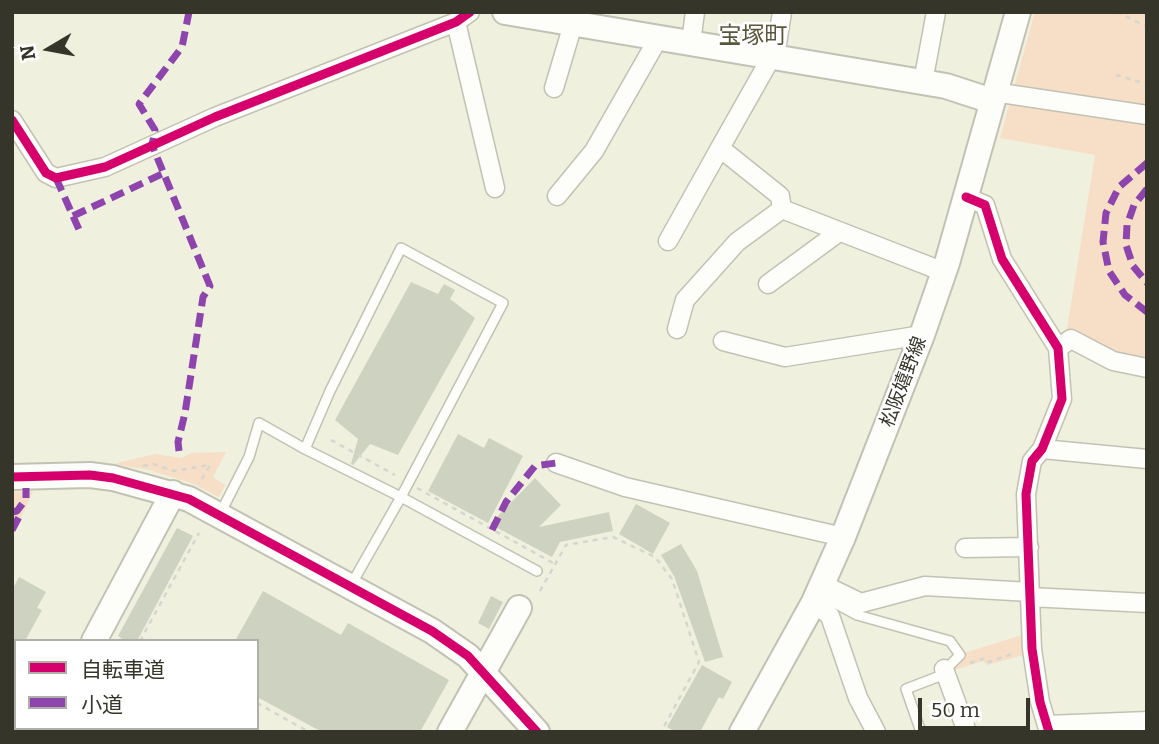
<!DOCTYPE html>
<html>
<head>
<meta charset="utf-8">
<style>
  body { margin:0 }
  #map { position:relative; width:1159px; height:744px; overflow:hidden; background:#f0f0de; font-family:Bitter,"Noto Sans JP",serif }
  canvas { display:block }
  .frame { position:absolute; inset:0; border:14px solid #363529; pointer-events:none }
  .legend { position:absolute; left:14px; top:639px; width:245px; height:91px; box-sizing:border-box; background:#fff; border:2px solid #afaea9; margin:0; padding:9px 12px; list-style:none; font-size:21px; color:#363529 }
  .legend li { display:flex; align-items:center; gap:14px; height:35px }
  .legend b { width:35px; border:2px solid #afaea9 }
  .north { position:absolute; left:14px; top:14px; width:70px; height:70px; -webkit-text-stroke:5px #fff; paint-order:stroke; rotate:260deg; font-size:19px; font-weight:700; line-height:28px; text-align:center; color:#363529 }
  .north::after { content:''; display:block; margin:auto; width:24px; height:32px; background:#363529; clip-path:polygon(50% 0,100% 100%,50% 72%,0 100%) }
  .scale { position:absolute; left:918px; top:698px; width:112px; height:32px; box-sizing:border-box; border:4px solid #363529; border-top:0; padding-left:9px; font-size:21px; line-height:24px; white-space:nowrap; color:#363529; -webkit-text-stroke:5px #fff; paint-order:stroke }
</style>
</head>
<body>
<div id="map">
<canvas width="1159" height="744"></canvas>
<div class="frame"></div>
<ul class="legend">
<li><b style="height:9px;background:#d6006c"></b>自転車道</li>
<li><b style="height:9px;background:#8e44ad"></b>小道</li>
</ul>
<div class="north">N</div>
<div class="scale">50 m</div>
</div>
<script>
const context = document.querySelector('canvas').getContext('2d');
context.lineJoin = 'round';
function fill(path, color) {
  context.fillStyle = color;
  context.fill(path, 'evenodd');
}
function poly(rows) {
  const path = new Path2D();
  for (const r of rows) {
    path.moveTo(r[0], r[1]);
    for (let i = 2; i < r.length; i += 2) path.lineTo(r[i], r[i + 1]);
  }
  return path;
}
function strokePath(path, color, width, dash) {
  context.strokeStyle = color;
  context.lineWidth = width;
  context.lineCap = dash ? 'butt' : 'round';
  context.setLineDash(dash || []);
  context.stroke(path);
}
function write(font, color, halo, rows, align = 'center') {
  context.font = font + ' Bitter,"Noto Sans JP",serif';
  context.lineWidth = 5;
  context.setLineDash([]);
  context.textBaseline = 'middle';
  context.strokeStyle = halo;
  context.fillStyle = color;
  for (const [text, x, y, turn = 0] of rows) {
    context.save();
    context.translate(x, y);
    context.rotate((+turn || 0) * Math.PI / 180);
    context.textAlign = isNaN(turn) ? turn : align;
    if (halo) context.strokeText(text, 0, 0);
    context.fillText(text, 0, 0);
    context.restore();
  }
}
fill(poly([
  [1035,12,1147,12,1147,361,1128,359,1088,337,1067,329,1095,155,1000,138],
  [226,452,213,477,225,485,219,497,194,484,149,470,113,464,155,454,182,458,191,453],
  [33,491,25,509,12,537,12,492],
  [1022,635,1024,655,987,665,983,661,952,671,948,658]
]), '#f7dec6');
fill(poly([
  [411,282,438,294,444,284,455,290,450,299,475,318,398,455,370,444,353,465,351,464,358,439,335,420],
  [458,434,484,448,489,438,523,456,488,523,428,491],
  [535,478,561,505,539,527,609,512,613,531,560,542,552,557,490,524],
  [636,504,670,523,653,554,619,534],
  [177,528,193,536,137,641,125,641,118,636],
  [681,544,697,571,723,657,705,662,674,576,661,555],
  [19,577,46,592,37,608,42,610,25,641,12,641,12,590],
  [263,591,341,635,348,623,449,680,420,732,322,732,257,697,257,641,235,641],
  [491,596,503,602,489,629,478,623],
  [702,665,732,682,723,699,719,697,700,732,676,732,667,727]
]), '#ced2c1');
const lane = poly([
  [220,514,249,457,259,423,305,449,330,391,401,248,503,303,401,497,305,449],
  [351,585,401,497,537,571],
  [820,595,857,615,950,641,960,655,950,665],
  [921,732,906,689,945,674]
]);
const street = poly([
  [456,22,495,188],
  [691,42,695,12],
  [772,56,720,148,780,196,782,209,944,272],
  [775,57,782,12],
  [923,82,936,12],
  [554,88,573,24],
  [994,92,1147,115],
  [12,120,46,173,56,178,105,167,215,117,456,22,470,12],
  [557,196,594,151,659,37],
  [966,197,985,205,1002,259,1058,348,1062,399,1042,449,1032,461,1026,494,1032,649,1040,702,1049,732],
  [668,241,720,148],
  [768,284,839,232],
  [677,329,685,300,737,242,782,209],
  [723,341,785,357,922,335],
  [1058,348,1071,339,1113,361,1147,368],
  [1042,449,1147,459],
  [556,463,625,487,843,537],
  [965,548,1029,547],
  [822,584,861,603,925,586,1030,592],
  [1030,597,1147,603],
  [814,602,830,616,858,698,876,732],
  [944,669,967,732],
  [1047,725,1147,721]
]);
const secondary = poly([
  [505,12,946,86,992,101],
  [12,477,90,475,113,478,189,499,432,631,468,656,537,732],
  [94,641,173,493],
  [49,732,51,728],
  [450,732,519,608],
  [742,732,814,602,843,537,922,335,947,263,1018,12]
]);
strokePath(lane, '#c2c2b4', 12);
strokePath(street, '#c2c2b4', 21);
strokePath(secondary, '#c2c2b4', 28);
strokePath(poly([
  [1117,12,1147,27],
  [1116,75,1147,84],
  [331,440,395,475],
  [143,466,153,464,174,471,210,465,199,484],
  [417,488,555,564],
  [540,591,566,545,613,537,655,557,672,579,699,662,661,732],
  [140,641,199,533],
  [970,663,986,658,989,662,1015,653],
  [257,703,309,732],
  [168,732,170,728]
]), '#d6d6d0', 2.5, [5, 5]);
strokePath(lane, '#fdfdfa', 9);
strokePath(street, '#fdfdfa', 18);
strokePath(secondary, '#fdfdfa', 24);
strokePath(poly([
  [1147,163,1119,187,1106,213,1103,242,1109,271,1125,295,1147,312],
  [56,178,81,234],
  [1147,189,1134,205,1127,225,1126,245,1133,266,1147,283],
  [73,216,164,173],
  [179,451,178,442,185,413,203,297,210,286,152,145,155,130,139,104,182,47,189,12],
  [12,512,17,511,26,499,26,488],
  [12,530,19,517,17,511],
  [492,530,506,502,535,466,556,463]
]), '#8e44ad', 7, [14, 7]);
strokePath(poly([
  [12,120,46,173,56,178,105,167,215,117,456,22,470,12],
  [966,197,985,205,1002,259,1058,348,1062,399,1042,449,1032,461,1026,494,1032,649,1040,702,1049,732],
  [12,477,90,475,113,478,189,499,432,631,468,656,537,732]
]), '#d6006c', 9);
write('19px', '#363529', '#fff', [
  ["松阪嬉野線",904,382,-69]
]);
write('23px', '#59573b', '#fff', [
  ["宝塚町",753,37]
]);
</script>
</body>
</html>
